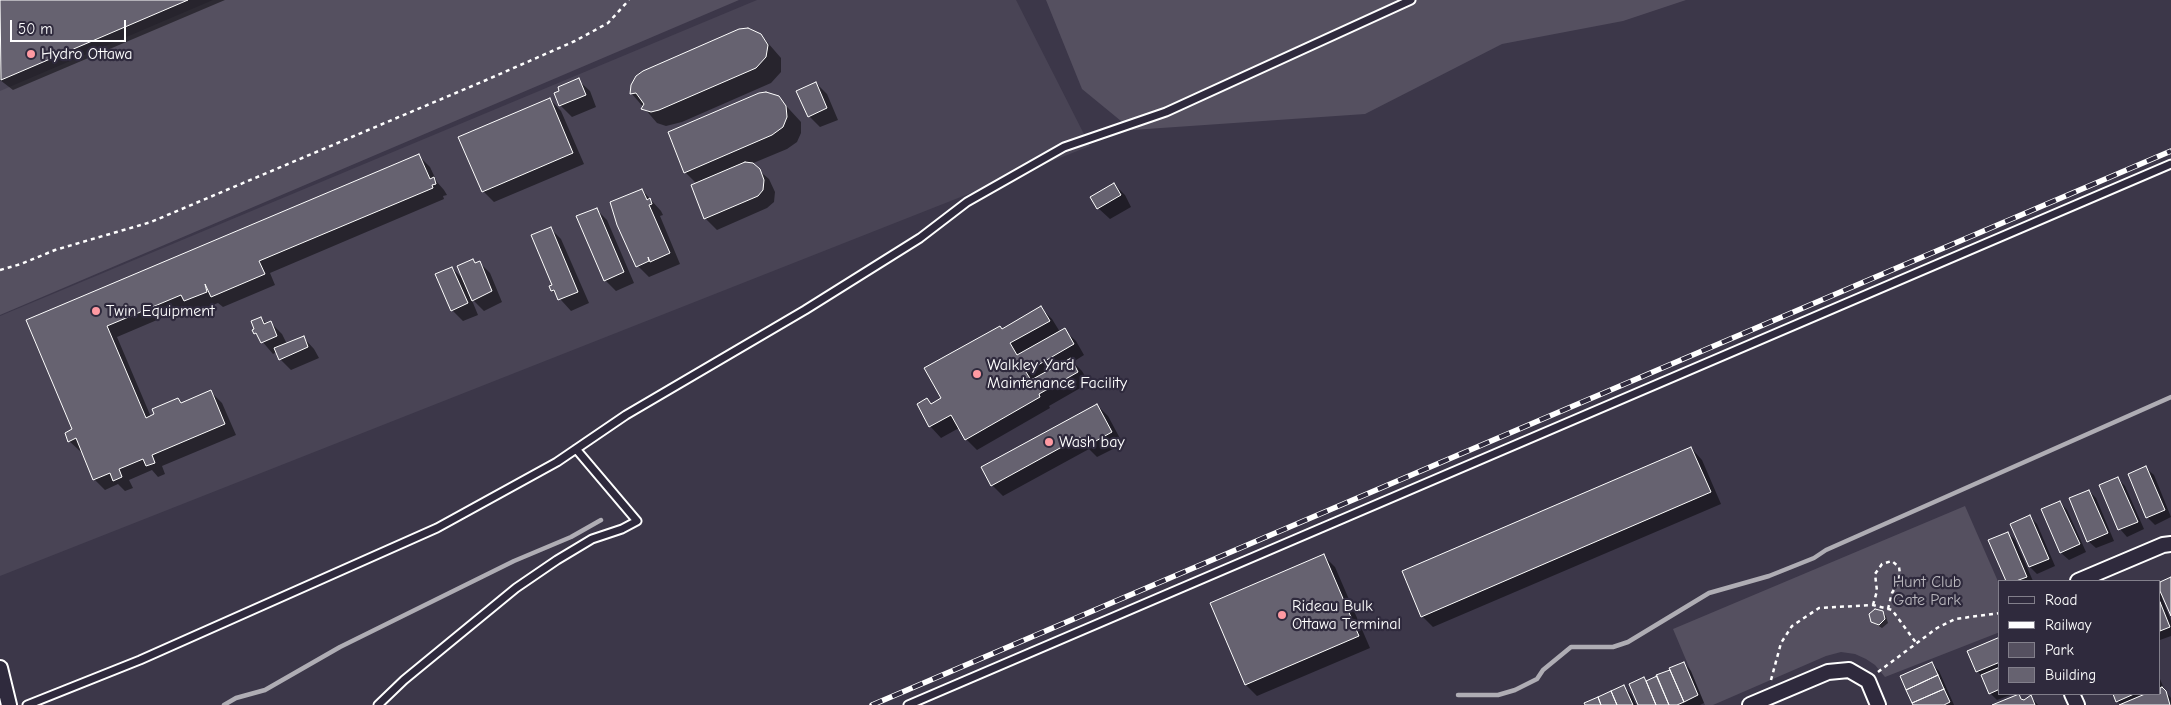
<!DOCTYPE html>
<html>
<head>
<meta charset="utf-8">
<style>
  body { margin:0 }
  #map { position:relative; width:2171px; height:705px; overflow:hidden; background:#3c3749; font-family:"Comic Neue",sans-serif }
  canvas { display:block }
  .legend { position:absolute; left:1998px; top:580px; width:162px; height:115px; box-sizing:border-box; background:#2f2a3d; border:1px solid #827f8b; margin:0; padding:6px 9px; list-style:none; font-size:15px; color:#fff }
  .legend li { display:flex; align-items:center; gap:10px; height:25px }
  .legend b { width:25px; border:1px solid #827f8b }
  .scale { position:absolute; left:10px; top:20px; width:116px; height:22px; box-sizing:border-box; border:2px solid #fff; border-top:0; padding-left:6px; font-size:15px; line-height:18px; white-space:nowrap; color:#fff; -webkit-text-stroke:4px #2f2a3d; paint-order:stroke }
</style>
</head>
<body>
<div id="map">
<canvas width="2171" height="705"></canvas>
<ul class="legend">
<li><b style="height:6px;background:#2f2a3d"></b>Road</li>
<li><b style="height:6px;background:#fff"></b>Railway</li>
<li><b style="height:14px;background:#555060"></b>Park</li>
<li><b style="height:14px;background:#666270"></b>Building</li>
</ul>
<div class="scale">50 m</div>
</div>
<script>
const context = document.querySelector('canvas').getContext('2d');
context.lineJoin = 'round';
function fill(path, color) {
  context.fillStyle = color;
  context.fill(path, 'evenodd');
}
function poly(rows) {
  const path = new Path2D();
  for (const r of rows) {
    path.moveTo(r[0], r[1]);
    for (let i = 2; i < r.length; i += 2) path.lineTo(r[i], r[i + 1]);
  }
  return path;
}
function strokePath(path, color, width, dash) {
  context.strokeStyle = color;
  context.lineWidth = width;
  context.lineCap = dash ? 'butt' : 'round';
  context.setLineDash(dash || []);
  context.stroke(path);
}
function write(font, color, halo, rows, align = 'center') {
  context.font = font + ' "Comic Neue",sans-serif';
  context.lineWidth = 4.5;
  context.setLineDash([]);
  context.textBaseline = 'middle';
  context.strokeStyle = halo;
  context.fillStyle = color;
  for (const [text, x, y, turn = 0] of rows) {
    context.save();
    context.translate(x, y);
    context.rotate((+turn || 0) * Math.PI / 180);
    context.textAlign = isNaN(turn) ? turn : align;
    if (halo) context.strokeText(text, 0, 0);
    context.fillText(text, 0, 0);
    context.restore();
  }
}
fill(poly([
  [0,0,241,0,0,104],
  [757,0,1016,0,1090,146,0,576,0,316]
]), '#494455');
fill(poly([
  [213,0,739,0,0,315,0,91],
  [1046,0,1686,0,1623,21,1502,44,1365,114,1132,130,1082,89],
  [1965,506,2000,586,2000,632,1885,677,1875,665,1866,659,1855,654,1841,652,1826,656,1713,705,1705,705,1673,629]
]), '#555060');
fill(poly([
  [0,0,225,0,13,90,0,80],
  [740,30,753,30,761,35,781,58,781,72,771,83,682,122,666,126,657,123,632,94,632,85],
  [578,80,590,91,596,107,572,117,560,105,561,92],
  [816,83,827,94,838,120,820,127,809,116],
  [778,97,801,122,801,133,797,142,787,149,751,164,769,179,775,192,774,202,767,208,717,230,705,218,697,184,685,172],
  [550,99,561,111,584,164,494,202,483,191],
  [419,156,430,167,437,182,444,190,447,195,443,196,444,199,270,273,275,285,223,307,218,303,196,312,190,306,117,337,151,417,178,399,183,403,211,392,222,403,236,435,162,466,165,474,158,477,152,470,129,480,133,488,125,491,118,484,105,490,94,479,83,451,81,452,69,441,74,430,28,321],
  [1114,184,1125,195,1131,207,1110,219,1098,208,1092,197],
  [642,190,661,211,663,215,660,216,680,264,649,277,638,266],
  [596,209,607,220,634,283,616,291,605,280],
  [550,228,561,239,589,303,571,311,552,290],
  [473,260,476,263,479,262,490,273,502,302,484,311,471,298,478,315,463,321,452,310,452,268,466,282],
  [1041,308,1052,319,1060,332,1064,330,1076,341,1084,355,1073,362,1082,371,1089,383,1049,406,1050,408,977,450,966,439,959,428,941,438,930,426,919,404,927,400,932,404,943,398,1002,330],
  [261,318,267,324,271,323,282,334,287,344,303,337,314,349,319,358,291,370,280,359,277,352,273,354,255,333],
  [1097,405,1108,416,1123,444,1097,457,1089,449,1003,496,992,485],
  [1691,448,1702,460,1721,504,1433,627,1422,616],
  [2146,468,2154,475,2171,517,2155,525,2147,517],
  [2118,479,2125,486,2144,529,2127,537,2120,529],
  [2089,491,2096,498,2114,541,2096,548,2088,541],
  [2060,502,2067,510,2086,552,2069,560,2061,553,2042,510],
  [2029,516,2037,524,2055,566,2037,574,2030,567],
  [2008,533,2015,540,2033,581,2007,581,1990,541],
  [1324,556,1335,567,1370,648,1257,696,1246,685],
  [2171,578,2171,613,2164,597,2162,598,2171,621,2171,636,2160,640,2160,593,2164,597,2160,583],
  [1883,612,1886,616,1888,623,1882,628,1872,622],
  [2000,638,2000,694,2013,694,1997,700,1990,693,1983,677,1977,671],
  [1684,663,1691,671,1704,703,1700,705,1640,705,1647,682],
  [1931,663,1939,671,1954,705,1914,705],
  [2160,679,2165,691,2171,698,2171,705,2121,705,2117,701,2114,694,2160,694],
  [1624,687,1631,694,1636,705,1583,705],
  [2019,695,2024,701,2031,697,2038,705,1995,705]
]), '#0007');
strokePath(poly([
  [1458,695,1498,695,1515,690,1537,679,1543,670,1571,647,1613,647,1628,642,1709,593,1769,576,1814,558,1826,550,2171,397],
  [224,705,236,698,265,690,340,647,514,561,571,537,601,520]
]), '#afadb4', 4.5);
const building = poly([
  [0,0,188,0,1,80,0,0],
  [748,28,761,34,768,45,766,57,756,68,659,110,651,112,641,109,644,104,636,93,630,94,631,85,636,76,643,71,739,29,748,28],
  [579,78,586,95,559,106,554,93,559,91,558,87,579,78],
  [816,82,827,108,808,117,796,91,816,82],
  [766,92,779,96,786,106,787,117,783,127,772,135,684,173,668,132,759,93,766,92],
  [550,98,573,153,482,192,458,137,550,98],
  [419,154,430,179,434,177,436,184,432,185,433,188,259,261,265,274,211,297,205,284,207,292,184,301,181,295,107,326,146,418,154,414,152,409,178,398,181,403,211,390,225,424,152,455,155,463,146,466,143,459,119,469,122,477,113,481,110,473,93,480,76,438,68,442,65,433,72,429,26,320,419,154],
  [745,162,753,163,760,169,764,180,763,190,758,196,704,219,691,185,745,162],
  [1114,183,1121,195,1097,209,1090,197,1114,183],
  [642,189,647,200,650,198,652,204,649,205,670,253,650,262,648,257,649,261,636,267,617,225,610,202,642,189],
  [597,208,624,272,604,281,576,216,597,208],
  [551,227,578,292,558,300,554,290,551,291,549,286,552,285,531,235,551,227],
  [473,259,475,263,480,261,492,291,472,301,457,266,473,259],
  [452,267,468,303,451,311,435,274,452,267],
  [1041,306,1050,321,1010,343,1017,355,1065,328,1074,344,1026,372,1031,380,1071,358,1078,372,1039,394,1040,397,965,440,951,415,929,427,917,404,927,398,931,404,941,398,924,368,1000,326,1002,329,1041,306],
  [261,317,264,324,271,321,277,336,261,343,256,333,254,334,252,330,254,329,251,321,261,317],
  [304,336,308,347,279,360,274,348,304,336],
  [1097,404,1112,432,1085,447,1080,437,991,486,981,467,1097,404],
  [1691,447,1711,492,1421,617,1402,571,1691,447],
  [2146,466,2165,510,2146,518,2128,474,2146,466],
  [2118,477,2138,522,2118,530,2099,485,2118,477],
  [2089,490,2108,533,2087,542,2069,498,2089,490],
  [2060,501,2080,544,2060,553,2041,509,2060,501],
  [2030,515,2049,559,2029,567,2010,524,2030,515],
  [2008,532,2027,577,2016,581,2006,581,1988,540,2008,532],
  [1324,554,1359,636,1245,685,1210,603,1324,554],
  [2171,577,2171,616,2160,591,2160,582,2171,577],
  [2160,602,2170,627,2160,631,2160,602],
  [1875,609,1883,611,1885,619,1879,625,1871,622,1869,614,1875,609],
  [2000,637,2000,662,1976,672,1967,651,2000,637],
  [1684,662,1698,695,1684,702,1669,668,1684,662],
  [1932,662,1938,675,1906,690,1900,676,1932,662],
  [2000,667,2000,689,1989,694,1981,675,2000,667],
  [1670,670,1684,702,1677,705,1669,705,1656,675,1670,670],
  [1938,675,1944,689,1912,703,1906,690,1938,675],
  [1657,676,1669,705,1656,705,1646,681,1657,676],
  [1644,677,1646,681,1656,705,1638,705,1629,684,1644,677],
  [1624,685,1633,705,1617,705,1611,691,1624,685],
  [2162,687,2166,691,2170,705,2119,705,2145,694,2160,694,2160,688,2162,687],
  [1944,689,1950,702,1944,705,1913,705,1912,703,1944,689],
  [1611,691,1617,705,1601,705,1598,697,1611,691],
  [2019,694,2021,699,2024,700,2031,695,2035,705,1992,705,2019,694],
  [2113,694,2134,694,2116,702,2113,694],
  [1598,697,1601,705,1585,705,1584,703,1598,697]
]);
fill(building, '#666270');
strokePath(building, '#fff', 1);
const lane = poly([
  [27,705,140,660,437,528,557,462,626,415,805,310,920,238,967,202,1064,147,1166,112,1411,0],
  [378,705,404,680,516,588,557,560,592,539,622,529,637,521,576,449],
  [908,705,2171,164]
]);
const street = poly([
  [2078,581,2163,545,2171,544],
  [0,668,9,705],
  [2072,694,2077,705],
  [1750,705,1828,672,1849,670,1868,681,1878,705]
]);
strokePath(lane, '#fff', 11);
strokePath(street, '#fff', 18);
strokePath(poly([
  [0,270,21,264,55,250,151,222,484,81,575,41,608,23,629,0],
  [1873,605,1877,591,1875,574,1882,564,1892,561,1899,567,1900,574,1898,583,1892,593,1888,609],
  [1878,672,1937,628,1955,619,2000,613],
  [1771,680,1781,643,1792,626,1819,608,1873,605,1892,610,1917,644]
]), '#fff', 2.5, [4, 4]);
strokePath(lane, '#2f2a3d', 7);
strokePath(street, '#2f2a3d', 14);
const rail = poly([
  [872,705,2171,151]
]);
strokePath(rail, '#fff', 5.5);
strokePath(rail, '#2f2a3d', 4, [11]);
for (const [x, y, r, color] of [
  [31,54,5,"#ff9aa2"],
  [96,311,5,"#ff9aa2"],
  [977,374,5,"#ff9aa2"],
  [1049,442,5,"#ff9aa2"],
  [1282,615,5,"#ff9aa2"]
]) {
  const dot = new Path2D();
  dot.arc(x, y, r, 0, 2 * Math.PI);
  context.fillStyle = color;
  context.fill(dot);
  strokePath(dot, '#2f2a3d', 2);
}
write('16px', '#fff', '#2f2a3d', [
  ["Hydro Ottawa",41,54],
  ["Twin Equipment",106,311],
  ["Walkley Yard",987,365],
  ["Maintenance Facility",987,383],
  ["Wash bay",1059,442],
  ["Rideau Bulk",1292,606],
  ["Ottawa Terminal",1292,624]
], 'left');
write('16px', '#bbb9bf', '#2f2a3d', [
  ["Hunt Club",1927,582],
  ["Gate Park",1927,600]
]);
</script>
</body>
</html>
